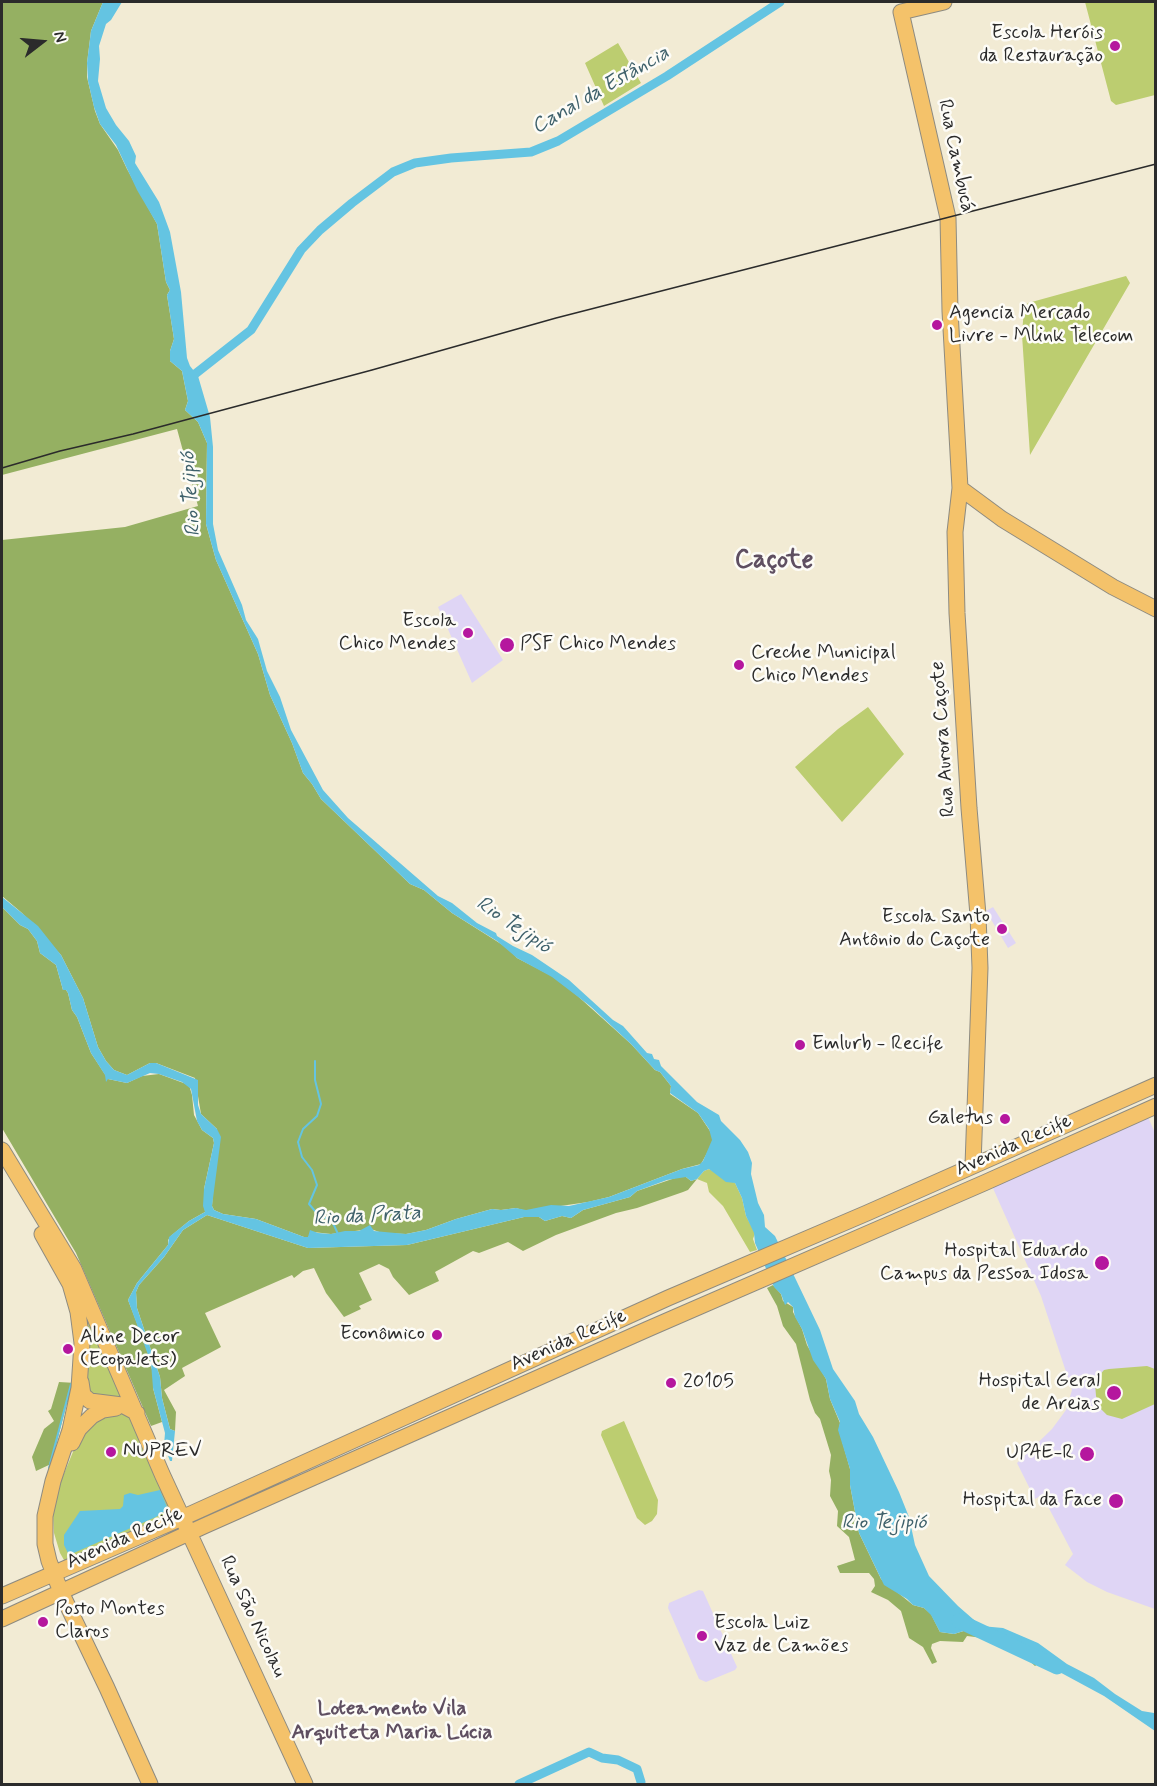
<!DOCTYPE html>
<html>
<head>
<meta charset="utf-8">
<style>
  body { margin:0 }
  #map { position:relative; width:1157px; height:1786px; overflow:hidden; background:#f2ebd4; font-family:Mynerve,sans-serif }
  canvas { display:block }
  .frame { position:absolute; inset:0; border:3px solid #2b2b2b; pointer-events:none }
  .north { position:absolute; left:12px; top:12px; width:60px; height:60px; -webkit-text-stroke:4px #fdfcf7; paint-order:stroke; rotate:74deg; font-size:16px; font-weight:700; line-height:24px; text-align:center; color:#2b2b2b }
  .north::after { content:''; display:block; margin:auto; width:21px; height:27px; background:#2b2b2b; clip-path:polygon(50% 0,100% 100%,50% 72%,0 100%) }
</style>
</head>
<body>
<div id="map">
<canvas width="1157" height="1786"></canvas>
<div class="frame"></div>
<div class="north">N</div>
</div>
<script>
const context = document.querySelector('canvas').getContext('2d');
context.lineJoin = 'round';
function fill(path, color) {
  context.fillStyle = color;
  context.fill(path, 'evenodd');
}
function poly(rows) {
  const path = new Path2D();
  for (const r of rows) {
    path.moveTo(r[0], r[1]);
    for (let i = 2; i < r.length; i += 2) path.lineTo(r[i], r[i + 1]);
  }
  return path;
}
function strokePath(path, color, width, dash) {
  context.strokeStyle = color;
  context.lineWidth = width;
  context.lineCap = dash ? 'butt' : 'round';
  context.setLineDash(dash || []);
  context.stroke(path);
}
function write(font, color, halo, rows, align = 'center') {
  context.font = font + ' Mynerve,sans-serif';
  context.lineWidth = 5;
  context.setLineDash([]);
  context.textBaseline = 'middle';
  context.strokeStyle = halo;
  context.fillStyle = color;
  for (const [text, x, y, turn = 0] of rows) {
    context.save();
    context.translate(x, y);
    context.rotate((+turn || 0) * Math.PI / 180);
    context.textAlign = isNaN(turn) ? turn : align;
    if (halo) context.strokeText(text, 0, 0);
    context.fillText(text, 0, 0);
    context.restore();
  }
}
fill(poly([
  [461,594,503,660,472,683,438,607],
  [993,907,1016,943,1008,948,986,911],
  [1148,1117,1155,1133,1155,1609,1107,1592,1087,1582,1065,1565,1073,1554,1042,1495,1035,1499,1017,1463,1052,1429,1066,1410,1072,1390,1041,1296,992,1186],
  [699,1590,703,1591,737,1667,735,1670,706,1682,699,1679,668,1608,669,1603]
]), '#dfd5f5');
fill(poly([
  [1085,2,1155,2,1155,95,1116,105,1111,101],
  [618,43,641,83,604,106,585,63],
  [1126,276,1130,283,1030,455,1022,335,1024,307,1028,303],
  [868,707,904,754,842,822,795,767,838,729],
  [709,1169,735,1183,742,1198,746,1216,755,1233,753,1239,757,1250,750,1252,723,1206,709,1192,707,1183,697,1179,704,1171],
  [83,1293,130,1405,85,1394,89,1341],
  [1147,1366,1155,1369,1155,1404,1122,1419,1107,1415,1100,1408,1096,1396,1095,1383,1097,1378,1104,1370,1109,1369],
  [118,1412,126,1415,133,1420,174,1514,67,1561,64,1560,60,1553,54,1533,53,1514,58,1488,80,1435,86,1424],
  [624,1421,658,1500,657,1514,652,1521,645,1525,637,1518,601,1435,602,1431]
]), '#bccd70');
fill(poly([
  [2,2,103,2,91,31,87,63,87,77,95,111,100,124,118,150,127,169,157,224,166,282,170,290,167,295,174,339,170,351,170,361,182,371,188,401,185,410,198,422,207,443,206,524,216,560,258,654,270,695,292,743,303,773,312,784,321,799,410,884,424,890,452,913,509,949,517,958,552,976,571,990,631,1044,655,1070,660,1072,671,1086,670,1094,698,1113,712,1134,712,1144,701,1164,682,1169,609,1197,588,1202,526,1211,516,1208,501,1210,492,1209,456,1219,426,1230,406,1234,382,1233,371,1229,331,1234,313,1232,308,1237,304,1237,256,1219,223,1214,214,1210,212,1206,217,1129,201,1114,195,1078,156,1063,150,1063,127,1075,114,1070,106,1061,98,1047,83,998,61,955,22,913,2,896,2,540,125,527,198,506,177,429,2,475],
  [2,907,20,925,28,929,37,941,40,953,56,965,63,990,66,990,68,993,72,1010,77,1017,91,1053,108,1079,127,1083,142,1076,159,1074,189,1085,192,1095,194,1115,202,1130,213,1138,214,1143,204,1189,205,1212,189,1221,172,1235,168,1240,168,1245,137,1283,128,1300,147,1349,154,1378,153,1388,162,1422,151,1426,76,1253,2,1128],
  [678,1177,686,1177,691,1181,697,1179,688,1190,683,1192,637,1208,616,1213,556,1235,523,1251,508,1242,479,1253,473,1251,435,1272,439,1281,409,1295,393,1277,389,1269,379,1264,359,1273,372,1300,359,1306,361,1309,344,1317,326,1293,314,1268,303,1271,294,1278,292,1275,205,1313,221,1347,182,1368,185,1376,164,1390,176,1412,175,1431,170,1429,162,1398,160,1377,137,1308,136,1292,139,1285,164,1257,183,1230,207,1215,308,1248,407,1245,524,1217,539,1217,545,1221,562,1216,571,1218,583,1210,630,1197,637,1191],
  [773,1285,781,1294,783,1301,793,1307,793,1312,802,1329,807,1345,826,1379,830,1399,840,1423,839,1430,850,1469,850,1485,859,1533,881,1579,913,1605,924,1608,931,1614,940,1632,954,1634,970,1629,991,1630,1036,1650,1041,1662,1035,1666,1022,1654,999,1640,967,1636,963,1642,940,1641,932,1644,931,1648,937,1662,932,1664,923,1647,909,1638,901,1611,888,1600,871,1592,875,1586,874,1579,869,1573,840,1573,837,1566,855,1560,849,1537,837,1526,838,1511,830,1496,831,1480,829,1471,831,1455,820,1419,815,1413,810,1400,796,1344,783,1326,777,1306,767,1288],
  [59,1382,76,1383,73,1397,67,1403,51,1464,36,1471,32,1457,44,1429,54,1421,48,1411,51,1409]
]), '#95b062');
fill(poly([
  [103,2,122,2,111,20,106,24,99,46,100,59,98,81,106,108,116,125,129,141,136,156,135,163,159,202,170,232,181,292,187,358,190,366,198,376,210,417,213,447,213,524,218,550,242,605,246,620,258,639,267,671,280,697,291,730,323,790,348,818,438,896,452,903,477,923,496,933,497,936,513,946,532,955,569,980,613,1020,623,1026,647,1053,652,1054,654,1059,659,1060,661,1066,697,1102,719,1115,721,1121,740,1140,748,1152,752,1163,751,1174,758,1203,764,1215,765,1227,775,1236,820,1330,833,1369,855,1401,859,1414,873,1437,899,1492,909,1517,915,1545,929,1576,958,1606,981,1626,1003,1628,1038,1643,1067,1664,1094,1678,1115,1694,1142,1711,1154,1713,1155,1731,1104,1696,1041,1662,1036,1650,990,1630,970,1629,954,1634,940,1632,931,1615,924,1608,913,1605,907,1599,884,1585,859,1533,850,1485,850,1469,838,1430,840,1422,830,1399,826,1379,813,1360,802,1329,795,1317,793,1307,788,1302,785,1305,781,1294,774,1287,755,1243,754,1233,746,1216,742,1198,735,1183,726,1182,709,1169,704,1171,697,1179,691,1181,686,1177,667,1180,637,1191,630,1197,583,1210,571,1218,562,1216,545,1221,539,1217,524,1217,407,1245,308,1248,207,1215,183,1230,164,1257,139,1285,136,1292,137,1308,160,1377,162,1398,170,1429,175,1431,172,1461,170,1461,164,1445,165,1433,153,1388,151,1363,128,1300,137,1283,168,1245,169,1237,189,1221,205,1212,203,1206,204,1189,214,1143,213,1138,202,1130,197,1121,191,1089,182,1082,159,1074,150,1073,127,1083,108,1079,106,1082,105,1075,91,1053,77,1017,72,1010,68,993,66,990,63,990,56,965,40,953,37,941,28,929,20,925,2,907,2,897,38,926,61,955,83,998,98,1047,106,1061,114,1070,127,1075,150,1063,156,1063,198,1080,198,1105,201,1114,217,1129,221,1137,212,1206,214,1210,223,1214,256,1219,304,1237,308,1237,310,1230,318,1233,331,1234,345,1231,359,1231,370,1225,374,1231,406,1234,426,1230,456,1219,492,1209,501,1210,516,1208,526,1210,551,1205,569,1206,609,1197,682,1169,699,1165,703,1161,712,1140,709,1129,698,1113,670,1093,671,1086,660,1072,655,1070,631,1044,590,1006,552,977,517,958,497,941,452,913,424,890,410,884,321,799,312,784,303,773,292,743,270,695,258,654,216,560,206,524,207,443,198,422,185,410,188,401,182,371,170,361,170,351,174,339,167,295,170,290,166,282,157,224,137,190,116,145,100,124,94,107,88,81,87,63,91,31],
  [160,1490,168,1509,156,1517,69,1555,64,1545,64,1535,80,1511,120,1509,123,1506,124,1495,130,1493,138,1495]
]), '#64c4e2');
strokePath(poly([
  [315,1061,315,1080,321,1104,317,1116,303,1129,298,1142,302,1157,312,1170,317,1185,309,1204,315,1211,333,1223,338,1234],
  [49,1468,71,1384]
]), '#64c4e2', 2);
strokePath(poly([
  [190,378,251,330,301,250,320,230,352,203,393,172,415,163,451,158,531,152,558,141,667,76,780,2],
  [519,1784,589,1752,602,1758,618,1760,637,1769,641,1782]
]), '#64c4e2', 9);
strokePath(poly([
  [959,1621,1057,1667]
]), '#64c4e2', 15);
const major = poly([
  [944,2,901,12,948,218,950,311,960,488,955,532,957,613,969,808,978,915,980,968,973,1165],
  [960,488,1002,519,1113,587,1156,609],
  [2,1150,74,1269,162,1474,305,1784],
  [42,1234,70,1284,78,1312,82,1343,79,1388,70,1430,53,1481,45,1516,45,1544,49,1561,61,1592,107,1688,150,1784],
  [81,1382,83,1395,90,1401,122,1405,137,1413],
  [72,1443,79,1429,92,1416,103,1410,116,1408],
  [2,1596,193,1513,668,1298,867,1213,1156,1085],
  [2,1619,204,1526,648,1329,984,1183,1156,1106]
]);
strokePath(major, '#8e8b80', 17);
strokePath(major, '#f4c26a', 15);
strokePath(poly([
  [2,468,60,451,133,434,372,370,556,318,1156,164]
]), '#2b2b2b', 1.5);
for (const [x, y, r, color] of [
  [1115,46,6,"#b5179e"],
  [937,325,6,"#b5179e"],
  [468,633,6,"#b5179e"],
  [507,645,8,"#b5179e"],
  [739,665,6,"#b5179e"],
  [1002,929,6,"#b5179e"],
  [800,1045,6,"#b5179e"],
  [1005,1119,6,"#b5179e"],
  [1102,1263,8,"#b5179e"],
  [437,1335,6,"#b5179e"],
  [68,1349,6,"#b5179e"],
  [671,1383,6,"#b5179e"],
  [1114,1393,8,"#b5179e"],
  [111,1452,6,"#b5179e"],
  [1087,1454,8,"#b5179e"],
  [1116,1501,8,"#b5179e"],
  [43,1622,6,"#b5179e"],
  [702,1636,6,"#b5179e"]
]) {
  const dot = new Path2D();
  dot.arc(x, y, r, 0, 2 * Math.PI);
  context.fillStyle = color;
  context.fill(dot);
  strokePath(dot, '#fdfcf7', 2);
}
write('20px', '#2b2b2b', '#fdfcf7', [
  ["Escola Heróis",1103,34],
  ["da Restauração",1103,57],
  ["Agencia Mercado",949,314,"left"],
  ["Livre - Mlink Telecom",949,337,"left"],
  ["Escola",456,622],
  ["Chico Mendes",456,645],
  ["PSF Chico Mendes",520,645,"left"],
  ["Creche Municipal",751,654,"left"],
  ["Chico Mendes",751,677,"left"],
  ["Escola Santo",990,918],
  ["Antônio do Caçote",990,941],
  ["Emlurb - Recife",812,1045,"left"],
  ["Galetus",993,1119],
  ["Hospital Eduardo",1088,1252],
  ["Campus da Pessoa Idosa",1088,1275],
  ["Econômico",425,1335],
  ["Aline Decor",80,1338,"left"],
  ["(Ecopalets)",80,1361,"left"],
  ["Hospital Geral",1100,1382],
  ["de Areias",1100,1405],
  ["20105",683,1383,"left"],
  ["NUPREV",123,1452,"left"],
  ["UPAE-R",1074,1454],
  ["Hospital da Face",1102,1501],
  ["Posto Montes",55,1610,"left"],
  ["Claros",55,1633,"left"],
  ["Escola Luiz",714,1624,"left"],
  ["Vaz de Camões",714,1647,"left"]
], 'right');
write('20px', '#2b2b2b', '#fdfcf7', [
  ["Rua Cambucá",955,156,78],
  ["Rua Aurora Caçote",944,739,-94],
  ["Avenida Recife",1014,1146,-24],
  ["Avenida Recife",569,1341,-24],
  ["Avenida Recife",125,1539,-24],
  ["Rua São Nicolau",252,1617,65]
]);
write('italic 21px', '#3f616b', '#fdfcf7', [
  ["Canal da Estância",601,91,-30],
  ["Rio Tejipió",192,494,-94],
  ["Rio Tejipió",513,926,34],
  ["Rio da Prata",367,1217,-3],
  ["Rio Tejipió",884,1524]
]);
write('bold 21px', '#5f4f61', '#fdfcf7', [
  ["Loteamento Vila",392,1710],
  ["Arquiteta Maria Lúcia",392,1734]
]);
write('bold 26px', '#5f4f61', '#fdfcf7', [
  ["Caçote",774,562]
]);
</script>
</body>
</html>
